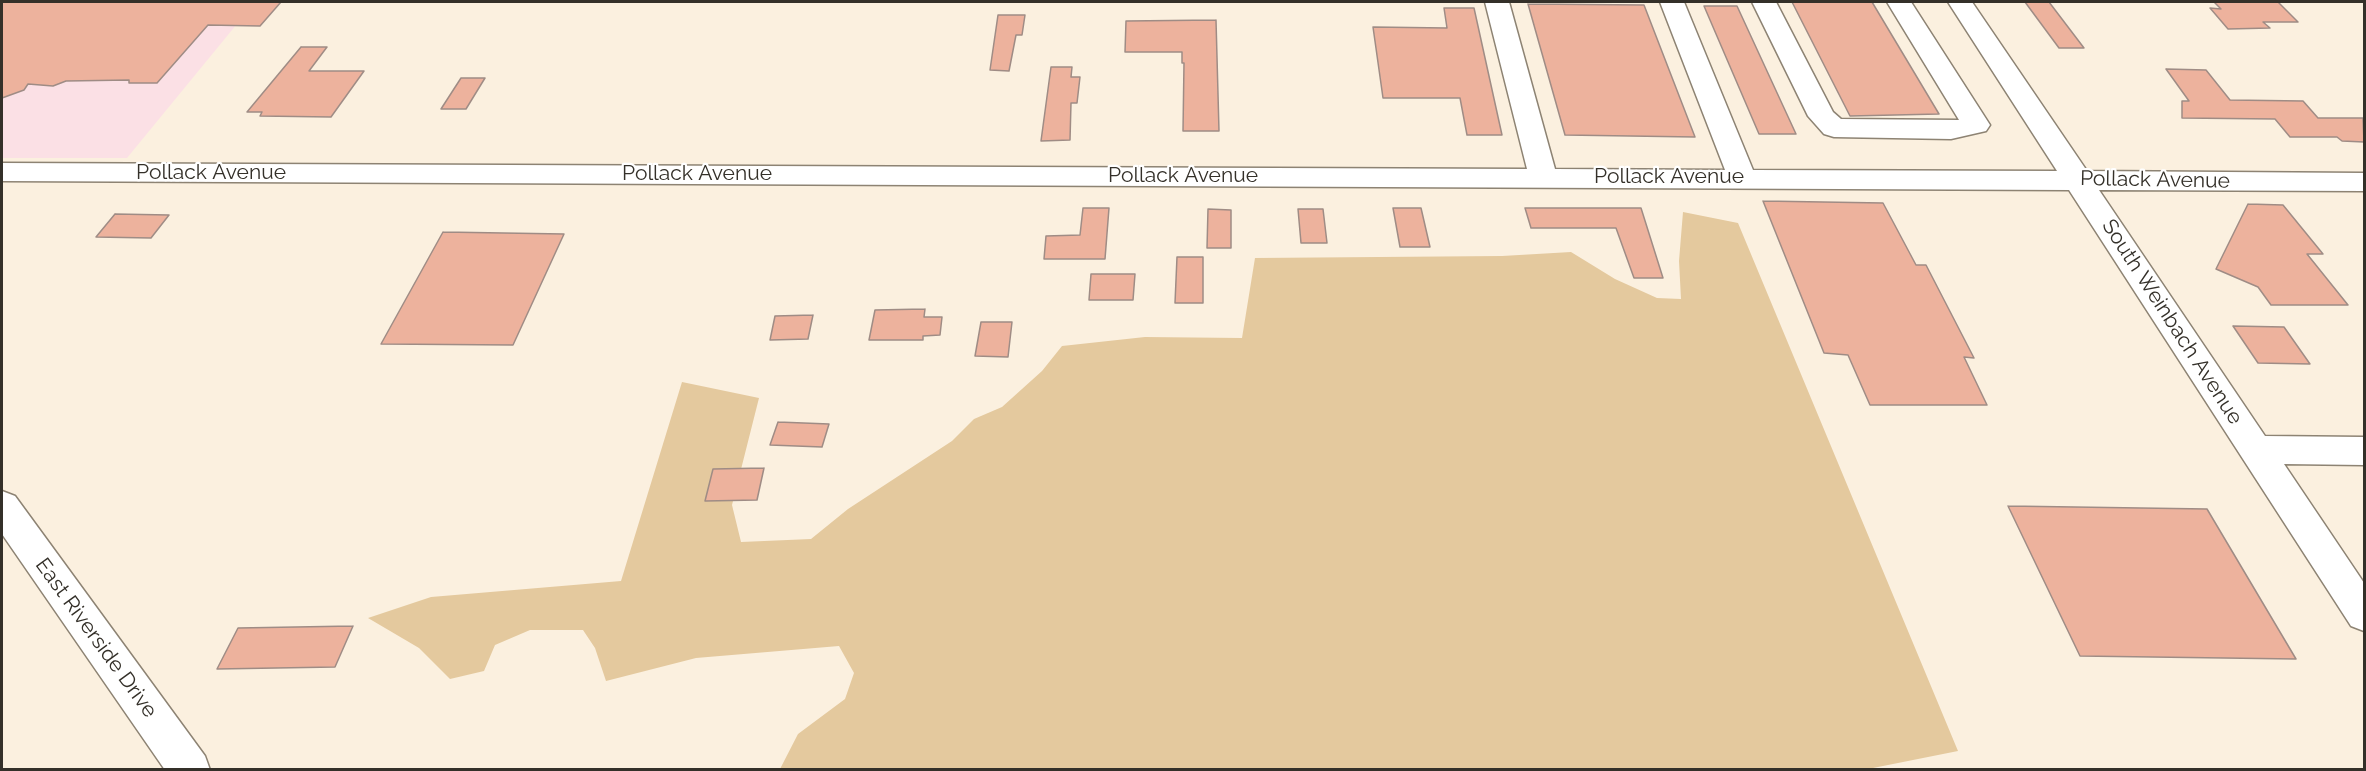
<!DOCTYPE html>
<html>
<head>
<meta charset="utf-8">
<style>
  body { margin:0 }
  #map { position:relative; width:2366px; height:771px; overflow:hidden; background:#fbf0df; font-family:Raleway,sans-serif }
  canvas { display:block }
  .frame { position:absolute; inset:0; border:3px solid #343029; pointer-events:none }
</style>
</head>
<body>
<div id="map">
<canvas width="2366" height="771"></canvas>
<div class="frame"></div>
</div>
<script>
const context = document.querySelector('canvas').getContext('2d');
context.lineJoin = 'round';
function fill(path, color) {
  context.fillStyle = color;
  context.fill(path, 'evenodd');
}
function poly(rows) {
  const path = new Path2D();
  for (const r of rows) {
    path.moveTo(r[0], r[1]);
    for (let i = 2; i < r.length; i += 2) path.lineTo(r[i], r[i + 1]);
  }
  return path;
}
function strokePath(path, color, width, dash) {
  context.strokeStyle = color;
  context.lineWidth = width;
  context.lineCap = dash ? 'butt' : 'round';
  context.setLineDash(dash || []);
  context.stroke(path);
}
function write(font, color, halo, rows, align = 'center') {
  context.font = font + ' Raleway,sans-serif';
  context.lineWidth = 4.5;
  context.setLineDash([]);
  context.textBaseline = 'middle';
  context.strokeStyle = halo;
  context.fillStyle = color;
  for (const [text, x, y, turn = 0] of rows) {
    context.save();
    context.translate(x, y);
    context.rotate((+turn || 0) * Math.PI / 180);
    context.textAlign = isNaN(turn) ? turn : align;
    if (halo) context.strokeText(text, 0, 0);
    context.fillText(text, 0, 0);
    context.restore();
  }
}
fill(poly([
  [2,2,255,2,127,158,2,158]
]), '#fbe0e5');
fill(poly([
  [1683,212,1738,223,1958,751,1863,770,780,769,798,734,845,699,854,673,839,646,696,658,606,681,595,648,583,630,530,630,495,645,484,671,450,679,419,648,368,618,431,597,621,581,682,382,759,398,732,505,741,542,811,539,848,509,952,441,974,419,1002,407,1042,371,1062,346,1145,337,1242,338,1255,258,1502,256,1571,252,1615,279,1657,298,1681,299,1679,261]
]), '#e4c99e');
const building = poly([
  [2,2,281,2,260,26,208,25,157,83,129,83,129,80,66,81,53,86,28,84,24,90,2,98,2,2],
  [1792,2,1872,2,1939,114,1850,116,1792,2],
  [2025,2,2049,2,2084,48,2059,48,2025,2],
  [2214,2,2278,2,2298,22,2263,22,2270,28,2228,29,2210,8,2221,9,2214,2],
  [1528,4,1644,5,1695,137,1565,135,1528,4],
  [1704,6,1737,6,1796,134,1759,134,1704,6],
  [1444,8,1474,8,1502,135,1467,135,1460,98,1383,98,1373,27,1447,28,1444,8],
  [998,15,1025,15,1022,35,1016,35,1009,71,990,70,998,15],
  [1216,20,1219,131,1183,131,1184,63,1182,63,1182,52,1125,52,1126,21,1216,20],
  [301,47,327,47,309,71,364,71,331,117,260,116,262,112,247,112,301,47],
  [1051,67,1072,67,1071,77,1080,77,1077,103,1071,103,1070,140,1041,141,1051,67],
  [2166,69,2206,70,2230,100,2303,101,2318,118,2363,118,2364,142,2342,141,2337,137,2290,137,2275,119,2182,118,2182,101,2189,101,2166,69],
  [461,78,485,78,466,109,441,109,461,78],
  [1763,201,1883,203,1916,265,1926,265,1974,358,1964,357,1987,405,1870,405,1848,355,1824,353,1763,201],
  [2248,204,2283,205,2323,254,2307,254,2348,305,2271,305,2258,287,2216,269,2248,204],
  [1083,208,1109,208,1105,259,1044,259,1046,236,1080,235,1083,208],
  [1393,208,1421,208,1430,247,1400,247,1393,208],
  [1525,208,1641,208,1663,278,1634,278,1616,228,1531,228,1525,208],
  [1208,209,1231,210,1231,248,1207,248,1208,209],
  [1298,209,1323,209,1327,243,1301,243,1298,209],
  [115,214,169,215,151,238,96,237,115,214],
  [443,232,564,234,513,345,381,344,443,232],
  [1177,257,1203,257,1203,303,1175,303,1177,257],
  [1091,274,1135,274,1133,300,1089,300,1091,274],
  [925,309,924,317,942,317,940,335,923,336,923,340,869,340,875,310,925,309],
  [813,315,808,339,770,340,775,316,813,315],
  [981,322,1012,322,1008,357,975,356,981,322],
  [2233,326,2284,327,2310,364,2258,363,2233,326],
  [778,422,829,424,822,447,770,445,778,422],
  [764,468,757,500,705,501,713,469,764,468],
  [2008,506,2207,509,2296,659,2080,656,2008,506],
  [353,626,335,667,217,669,238,628,353,626]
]);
fill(building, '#edb29d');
strokePath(building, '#9f8c85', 1.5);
const minor = poly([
  [1485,2,1509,2,1555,169,1725,170,1660,2,1684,2,1753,170,2057,171,1948,2,1972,2,2087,171,2364,173,2364,191,2099,190,2265,436,2364,437,2364,465,2284,464,2364,583,2364,631,2351,626,2069,190,2,181,2,163,1527,169,1485,2],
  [1752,2,1776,2,1833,112,1841,119,1959,120,1887,2,1911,2,1990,125,1986,131,1951,139,1834,137,1824,134,1808,116,1752,2],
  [2,491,15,496,205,756,210,770,165,770,2,534,2,491]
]);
strokePath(minor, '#8d8373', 3);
fill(minor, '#fff');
write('21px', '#343029', '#fff', [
  ["Pollack Avenue",211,173],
  ["Pollack Avenue",697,174],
  ["Pollack Avenue",1183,176],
  ["Pollack Avenue",1669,177],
  ["Pollack Avenue",2155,180,1],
  ["South Weinbach Avenue",2172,322,57],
  ["East Riverside Drive",96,638,54]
]);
</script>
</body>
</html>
